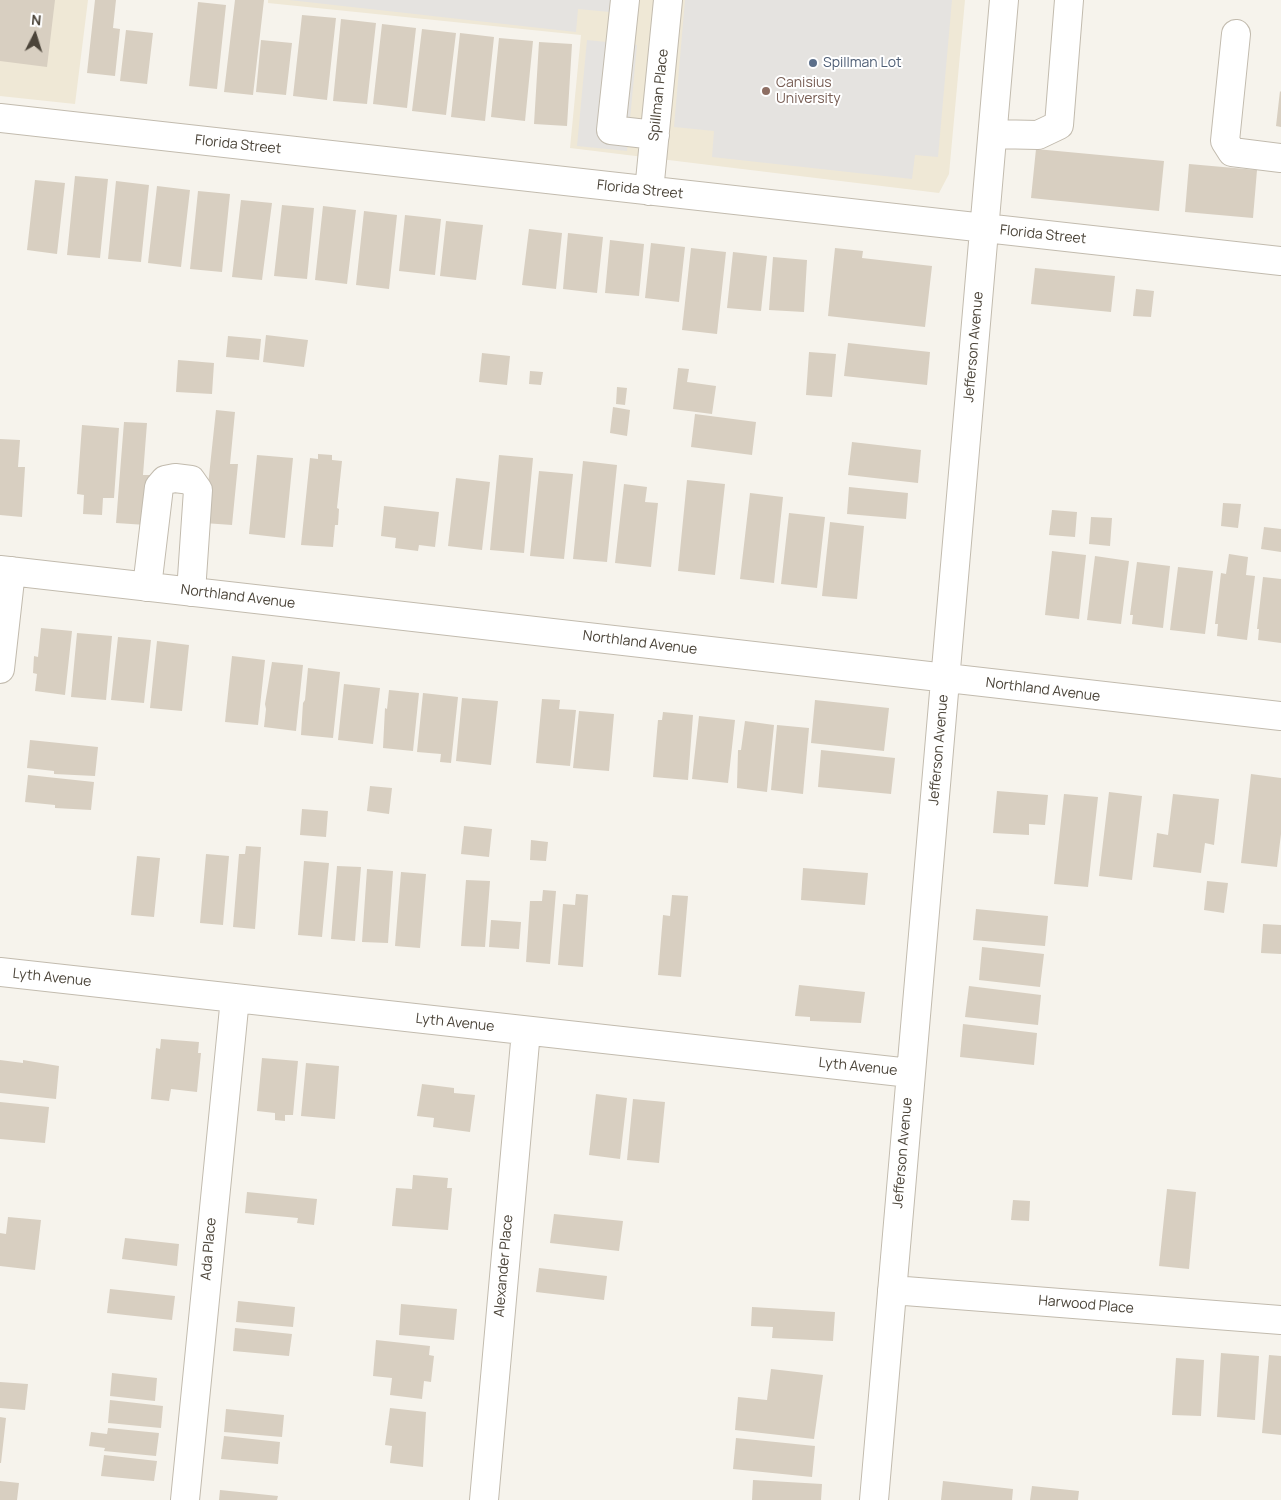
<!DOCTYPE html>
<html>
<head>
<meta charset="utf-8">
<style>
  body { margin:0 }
  #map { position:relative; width:1281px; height:1500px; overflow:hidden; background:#f6f3ec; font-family:Manrope,sans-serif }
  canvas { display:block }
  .north { position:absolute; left:10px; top:10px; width:50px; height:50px; -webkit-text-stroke:4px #fff; paint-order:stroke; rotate:5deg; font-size:14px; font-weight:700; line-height:20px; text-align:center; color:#4b4439 }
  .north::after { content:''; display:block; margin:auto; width:18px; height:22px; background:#4b4439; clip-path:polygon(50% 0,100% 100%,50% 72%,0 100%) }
</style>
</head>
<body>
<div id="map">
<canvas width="1281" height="1500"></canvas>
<div class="north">N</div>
</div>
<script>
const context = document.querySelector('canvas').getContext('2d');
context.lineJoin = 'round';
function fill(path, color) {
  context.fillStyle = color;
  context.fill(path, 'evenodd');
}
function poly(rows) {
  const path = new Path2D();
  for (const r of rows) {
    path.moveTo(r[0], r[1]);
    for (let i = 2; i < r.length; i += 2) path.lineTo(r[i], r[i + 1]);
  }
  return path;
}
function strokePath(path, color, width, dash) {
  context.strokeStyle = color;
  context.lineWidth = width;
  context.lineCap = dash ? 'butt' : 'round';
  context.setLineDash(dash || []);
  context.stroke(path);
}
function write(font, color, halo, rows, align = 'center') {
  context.font = font + ' Manrope,sans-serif';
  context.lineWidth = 4;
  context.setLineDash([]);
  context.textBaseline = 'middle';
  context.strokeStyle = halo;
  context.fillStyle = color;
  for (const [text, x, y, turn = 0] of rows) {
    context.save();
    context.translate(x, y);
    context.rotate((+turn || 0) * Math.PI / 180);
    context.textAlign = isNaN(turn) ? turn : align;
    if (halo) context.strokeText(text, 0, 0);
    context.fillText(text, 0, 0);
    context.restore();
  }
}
fill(poly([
  [0,0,88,0,75,104,0,96],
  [268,0,965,0,949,174,939,193,570,148,581,35,268,3]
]), '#efe8d6');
fill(poly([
  [289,0,618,0,610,12,578,9,576,32],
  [685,0,952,0,938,157,915,155,912,179,712,157,714,131,674,127],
  [587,40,637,45,627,151,577,146]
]), '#e5e3e0');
fill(poly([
  [0,0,55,0,47,67,0,61],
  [95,0,116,0,113,28,120,29,115,76,87,73],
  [235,0,264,0,253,95,224,92],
  [198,2,226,5,217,89,189,86],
  [302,15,336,18,327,100,293,96],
  [341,19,376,23,367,104,333,101],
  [382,24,416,28,407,108,373,104],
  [422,29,456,33,446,115,412,111],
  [126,30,153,33,147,84,120,81],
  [460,33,494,37,485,121,451,117],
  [499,38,533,41,525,121,491,117],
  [261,40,292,43,286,95,256,92],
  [539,42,572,44,567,126,534,124],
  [1280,91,1281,92,1281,127,1276,126],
  [1036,149,1164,161,1159,211,1031,198],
  [1189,164,1257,170,1253,218,1185,212],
  [75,176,108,179,100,258,67,255],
  [35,180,65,183,57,254,27,250],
  [116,181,149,185,141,262,108,259],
  [157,186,190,190,181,267,148,263],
  [198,191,230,194,222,272,190,269],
  [241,200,272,203,262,280,232,277],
  [282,205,314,208,307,279,274,276],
  [323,206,356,210,347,284,315,280],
  [364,211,397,215,389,289,356,285],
  [405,215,441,219,435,275,399,271],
  [446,221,483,225,476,280,440,276],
  [529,229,562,233,556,289,522,285],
  [568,233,603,237,597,293,563,289],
  [610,240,644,244,639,296,605,293],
  [651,243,685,247,679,302,645,298],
  [691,248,726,252,717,334,682,330],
  [835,248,863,251,862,258,932,266,925,327,828,316],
  [733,252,767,256,761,311,727,308],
  [773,257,807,260,804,312,769,310],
  [1035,268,1115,276,1111,312,1031,304],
  [1136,289,1154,291,1151,317,1133,316],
  [266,335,308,340,304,367,263,362],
  [228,336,261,339,259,360,226,357],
  [848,343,930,352,927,385,844,376],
  [809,352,836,354,832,397,806,395],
  [482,353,510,356,507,385,479,382],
  [178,360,214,363,212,394,176,392],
  [678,368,689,369,687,382,716,386,712,414,673,409],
  [530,371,543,372,541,385,529,384],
  [617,387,627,388,625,405,616,404],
  [613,407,630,410,627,436,610,433],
  [216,410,235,412,230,464,238,464,232,525,204,523],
  [695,414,756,422,752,455,691,447],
  [124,422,147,423,143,475,150,475,146,525,116,523],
  [82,425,119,428,114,498,103,498,102,515,83,514,84,495,77,494],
  [0,439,20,440,18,467,25,467,22,517,0,515],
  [852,442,921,450,918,483,848,475],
  [318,454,332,455,332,460,342,461,337,508,339,509,338,525,335,525,333,547,301,545,310,458,318,459],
  [257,455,293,458,285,538,249,534],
  [499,455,533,458,524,553,490,550],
  [583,461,617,465,607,562,573,559],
  [539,471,573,474,564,559,530,556],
  [456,478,490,482,482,550,448,546],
  [687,480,725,484,715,575,678,571],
  [624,484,647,487,645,502,658,503,651,567,615,563],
  [849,487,908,493,906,519,847,514],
  [750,493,783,497,774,583,740,579],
  [1223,503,1241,504,1238,528,1221,526],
  [384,506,439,512,435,547,419,545,418,551,395,548,396,538,381,536],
  [1052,510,1077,512,1075,537,1049,535],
  [789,513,825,517,817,588,781,584],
  [1091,517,1112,518,1110,546,1089,544],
  [830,522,864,526,857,599,822,596],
  [1264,527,1281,529,1281,552,1261,549],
  [1052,551,1086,555,1079,619,1045,615],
  [1229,554,1248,557,1246,575,1255,576,1247,640,1217,636,1218,624,1215,624,1221,573,1226,574],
  [1095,556,1129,561,1121,624,1087,620],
  [1137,562,1170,566,1163,628,1132,624,1133,615,1130,615],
  [1178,567,1213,571,1205,634,1170,630],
  [1263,577,1281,579,1281,643,1258,640,1259,629,1257,629],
  [41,628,72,631,65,695,35,691,37,674,33,673,34,656,38,657],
  [77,633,112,636,106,700,71,697],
  [118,637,151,640,144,703,111,700],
  [157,641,189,645,182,711,150,708],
  [232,656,265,660,258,725,225,722],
  [272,662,303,665,296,731,264,727,266,709,265,704],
  [308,668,340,672,333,738,301,735,303,703,305,700],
  [344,684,380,688,373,744,338,740],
  [389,690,419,693,413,751,383,748,385,708,387,709],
  [423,693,458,697,451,763,440,762,441,754,417,752],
  [462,698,498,701,491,765,456,761],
  [542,699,560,700,559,709,576,710,570,766,536,763],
  [815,700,889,708,884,751,811,743],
  [579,711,614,714,609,771,573,768],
  [663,712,693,715,688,780,653,777,658,720,662,720],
  [699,716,735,720,728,783,692,779],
  [745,721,774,725,767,792,737,788,738,750,741,750],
  [777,725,809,728,803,794,771,790],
  [30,740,98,747,95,776,54,774,54,771,27,768],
  [821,750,895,758,891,794,818,787],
  [1251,774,1281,778,1281,834,1277,867,1241,863],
  [28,775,94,782,91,810,55,808,55,805,25,802],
  [370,786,392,788,389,814,367,811],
  [997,791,1048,795,1045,825,1029,824,1029,835,993,833],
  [1109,792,1142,796,1132,880,1099,876],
  [1064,794,1098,797,1088,887,1054,884],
  [1173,794,1219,799,1214,845,1205,843,1201,873,1153,867,1157,833,1168,835],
  [302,809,328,811,326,837,300,835],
  [464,826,492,829,489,857,461,854],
  [531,840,548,842,546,861,530,860],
  [246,846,261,847,255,929,233,927,239,854,245,854],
  [206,854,229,856,223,925,200,923],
  [137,856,160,858,154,917,131,915],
  [304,861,329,863,322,937,298,935],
  [337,866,361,867,355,941,331,939],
  [803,868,868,873,865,905,801,900],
  [367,869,393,871,388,943,362,942],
  [401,872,426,874,420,948,395,946],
  [466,880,490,881,485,947,461,946],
  [1207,881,1228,883,1224,913,1204,910],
  [543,890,556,891,550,964,526,962,530,901,542,901],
  [576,894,588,895,583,967,558,965,563,904,575,905],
  [672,895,688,896,681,977,658,975,663,915,670,916],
  [976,909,1048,916,1045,946,973,940],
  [491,920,521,922,519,949,489,947],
  [1263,924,1281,925,1281,954,1261,953],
  [982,947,1044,954,1040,987,979,980],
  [799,985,865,992,861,1023,810,1021,810,1017,795,1016],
  [969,986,1041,995,1038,1025,965,1017],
  [963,1024,1037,1033,1034,1065,960,1057],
  [161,1039,199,1042,198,1053,201,1053,197,1092,171,1089,169,1101,151,1099,156,1048,160,1049],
  [262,1058,298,1061,293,1115,285,1115,285,1121,275,1120,275,1113,257,1111],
  [0,1060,23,1063,23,1060,59,1066,56,1099,0,1093],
  [306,1063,339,1066,335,1119,301,1116],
  [422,1084,454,1088,454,1093,475,1095,470,1132,433,1127,434,1118,417,1116],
  [596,1094,627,1098,620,1159,589,1155],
  [633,1099,665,1102,659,1163,627,1160],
  [0,1102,49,1107,45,1143,0,1139],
  [413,1175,448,1178,447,1188,452,1188,448,1230,392,1226,396,1188,412,1189],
  [1167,1189,1196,1192,1189,1269,1159,1266],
  [247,1192,317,1199,314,1225,297,1223,298,1218,245,1213],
  [1013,1200,1030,1201,1029,1221,1011,1220],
  [554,1214,623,1221,619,1251,550,1243],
  [8,1217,41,1220,35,1270,0,1266,0,1233,6,1234],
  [125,1238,179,1244,177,1266,122,1259],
  [539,1268,607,1276,604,1300,536,1292],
  [110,1289,175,1296,172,1320,107,1313],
  [238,1301,295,1307,293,1327,236,1322],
  [401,1304,457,1309,454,1340,399,1335],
  [752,1307,835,1312,833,1341,772,1338,773,1327,751,1326],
  [235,1328,292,1334,289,1356,233,1351],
  [376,1340,430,1346,429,1355,434,1356,431,1382,424,1381,422,1399,390,1395,392,1378,373,1376],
  [1221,1353,1259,1356,1255,1420,1217,1417],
  [1269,1355,1281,1356,1281,1435,1262,1433],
  [1176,1358,1204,1360,1201,1416,1172,1415],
  [771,1369,823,1375,814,1439,735,1430,738,1397,767,1400],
  [112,1373,157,1378,155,1401,110,1396],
  [0,1382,28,1384,25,1410,0,1408],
  [110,1400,163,1406,161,1428,108,1423],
  [390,1408,426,1412,423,1467,390,1463,392,1446,385,1445],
  [226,1409,284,1415,282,1437,224,1432],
  [0,1417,6,1418,1,1463,0,1463],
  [108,1428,159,1433,156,1456,104,1451,105,1448,89,1446,91,1432,107,1434],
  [224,1436,280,1442,278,1464,221,1459],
  [736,1438,815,1446,812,1477,733,1469],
  [104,1455,157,1461,154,1481,101,1476],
  [753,1480,822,1484,821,1500,752,1500],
  [0,1481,19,1483,17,1500,0,1500],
  [943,1481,1013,1489,1012,1500,941,1500],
  [1032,1486,1079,1491,1078,1500,1030,1500],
  [220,1490,278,1496,277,1500,219,1500]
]), '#d8cfc1');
const minor = poly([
  [625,0,611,130,655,135],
  [1236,34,1225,141,1232,152,1281,158],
  [0,118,1281,261],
  [993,134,1038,135,1059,125,1069,0],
  [649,191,668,0],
  [0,570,1281,716],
  [147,587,159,487,165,480,175,478,191,480,198,490,191,592],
  [0,669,11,571],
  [0,972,910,1073],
  [892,1290,1281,1320],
  [185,1500,235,998],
  [484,1500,526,1031],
  [874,1500,1004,0]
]);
strokePath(minor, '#c2bbae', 30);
strokePath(minor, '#fff', 28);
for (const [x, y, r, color] of [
  [813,63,5,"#5c6f8a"],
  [766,91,5,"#8d6e63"]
]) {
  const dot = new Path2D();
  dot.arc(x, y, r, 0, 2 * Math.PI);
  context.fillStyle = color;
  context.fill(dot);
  strokePath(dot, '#fff', 2);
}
write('14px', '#4e5e75', '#fff', [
  ["Spillman Lot",823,63]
], 'left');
write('14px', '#785e54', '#fff', [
  ["Canisius",776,83],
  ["University",776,99]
], 'left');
write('14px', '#4b4439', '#fff', [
  ["Spillman Place",659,95,-84],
  ["Florida Street",238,145,6],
  ["Florida Street",640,190,6],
  ["Florida Street",1043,235,6],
  ["Jefferson Avenue",974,347,-85],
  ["Northland Avenue",238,597,7],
  ["Northland Avenue",640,643,7],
  ["Northland Avenue",1043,690,7],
  ["Jefferson Avenue",939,750,-85],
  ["Lyth Avenue",52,978,6],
  ["Lyth Avenue",455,1023,6],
  ["Lyth Avenue",858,1067,6],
  ["Jefferson Avenue",903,1153,-85],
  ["Ada Place",209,1249,-85],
  ["Alexander Place",504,1266,-85],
  ["Harwood Place",1086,1305,5]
]);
</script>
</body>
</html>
